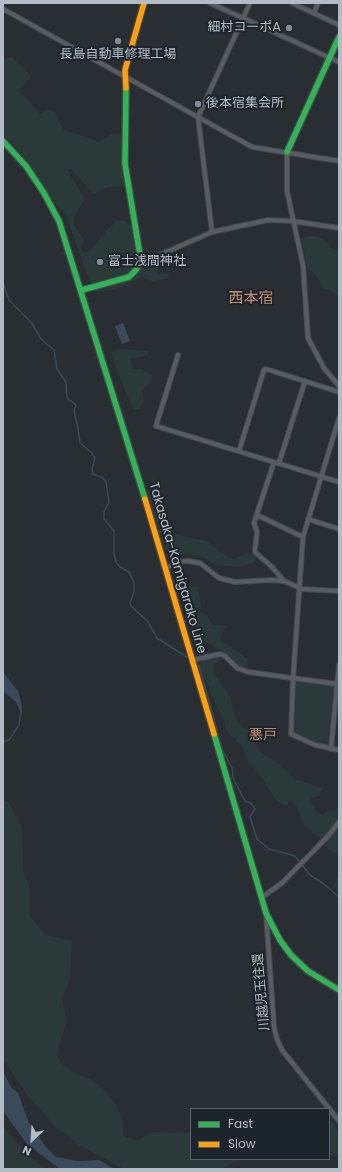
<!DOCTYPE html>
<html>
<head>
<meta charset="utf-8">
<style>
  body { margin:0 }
  #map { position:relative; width:342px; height:1172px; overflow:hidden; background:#292e33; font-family:Poppins,sans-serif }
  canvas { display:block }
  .frame { position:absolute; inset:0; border:4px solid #b3bbc4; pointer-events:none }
  .legend { position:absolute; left:190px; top:1108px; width:140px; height:52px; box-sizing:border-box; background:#1d252c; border:1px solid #596169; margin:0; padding:5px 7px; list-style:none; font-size:12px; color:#b3bbc4 }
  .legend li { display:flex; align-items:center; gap:8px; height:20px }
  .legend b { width:20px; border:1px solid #596169 }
  .north { position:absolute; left:12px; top:1120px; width:40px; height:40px; -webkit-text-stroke:3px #1d252c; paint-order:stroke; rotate:205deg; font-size:11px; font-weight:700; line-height:16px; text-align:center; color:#b3bbc4 }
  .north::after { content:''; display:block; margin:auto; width:14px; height:18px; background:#b3bbc4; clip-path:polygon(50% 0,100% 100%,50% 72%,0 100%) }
</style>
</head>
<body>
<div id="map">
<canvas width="342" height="1172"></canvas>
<div class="frame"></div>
<ul class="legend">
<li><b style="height:5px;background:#30b455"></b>Fast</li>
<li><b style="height:5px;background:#ff9f0a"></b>Slow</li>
</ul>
<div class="north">N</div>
</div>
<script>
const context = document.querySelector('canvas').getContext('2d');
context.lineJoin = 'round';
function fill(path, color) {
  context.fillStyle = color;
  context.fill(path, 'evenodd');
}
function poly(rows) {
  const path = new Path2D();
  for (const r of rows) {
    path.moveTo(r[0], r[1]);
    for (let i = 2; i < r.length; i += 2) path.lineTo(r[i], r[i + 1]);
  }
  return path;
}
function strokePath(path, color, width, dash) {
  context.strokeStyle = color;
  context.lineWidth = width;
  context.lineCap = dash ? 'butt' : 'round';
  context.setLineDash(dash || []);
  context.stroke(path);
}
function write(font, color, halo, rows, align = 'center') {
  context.font = font + ' Poppins,"Noto Sans JP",sans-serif';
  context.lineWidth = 4;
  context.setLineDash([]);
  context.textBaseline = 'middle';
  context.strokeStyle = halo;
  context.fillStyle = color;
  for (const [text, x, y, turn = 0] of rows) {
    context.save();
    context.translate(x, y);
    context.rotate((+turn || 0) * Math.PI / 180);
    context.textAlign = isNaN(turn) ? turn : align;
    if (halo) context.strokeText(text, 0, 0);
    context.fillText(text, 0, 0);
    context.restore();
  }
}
fill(poly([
  [12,57,32,77,18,90,40,114,47,109,55,112,63,129,99,142,112,134,122,134,125,186,107,187,94,194,71,169,67,170,85,199,74,217,74,226,85,241,81,245,81,249,85,252,90,250,109,228,117,221,126,221,133,228,138,262,137,267,140,270,147,263,154,261,158,274,170,274,169,278,152,281,140,277,130,284,111,290,96,291,89,280,66,215,54,202,29,164,13,144,3,136,3,59],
  [312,236,322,238,332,249,338,250,339,296,330,290,322,289,319,278,307,267,302,238],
  [121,349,148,351,148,355,130,359,133,369,141,369,152,375,151,383,144,388,142,392,144,401,139,409,134,409,131,405,112,357,111,352],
  [147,491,153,495,166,512,174,533,177,535,206,541,227,557,234,559,243,555,246,552,254,555,256,560,252,564,240,567,216,565,204,558,187,553,174,556,171,552,164,548],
  [177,575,185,577,186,585,198,587,201,605,200,613,207,614,212,625,226,626,220,640,247,659,248,668,247,670,239,666,227,654,201,640,184,608,180,587,174,577],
  [212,657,218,657,220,659,214,666,214,674,230,696,235,716,238,723,253,735,252,739,262,753,278,763,294,779,323,788,319,796,312,798,310,801,316,812,322,816,327,811,336,810,339,806,339,854,328,849,321,839,302,823,300,812,295,804,291,801,285,806,275,799,262,777,247,760,245,756,246,752,235,738,230,735,226,729,225,722,210,693,209,686,206,684,201,669,200,663,202,660],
  [295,682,334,685,335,687,329,746,310,741,295,733],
  [3,800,9,803,22,827,23,871,30,888,30,916,46,935,72,941,70,978,62,1000,67,1022,61,1038,57,1057,63,1065,74,1072,92,1080,107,1092,117,1106,122,1118,124,1136,138,1140,153,1132,187,1133,191,1129,191,1159,241,1159,222,1169,124,1169,79,1145,55,1126,31,1100,14,1076,3,1058],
  [339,874,339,893,333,886],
  [329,1120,332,1121,339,1133,339,1155,329,1156],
  [3,1127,26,1153,45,1169,3,1169]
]), '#2a3a39');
fill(poly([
  [123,323,130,341,122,344,115,326],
  [3,672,18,691,22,706,22,716,16,702,3,691],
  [3,1071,11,1087,18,1093,28,1121,46,1147,56,1157,78,1161,99,1160,114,1169,60,1169,27,1144,3,1111]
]), '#3b4a5a');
strokePath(poly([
  [3,283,9,300,31,322,41,339,54,350,57,369,66,382,67,398,76,405,74,411,78,428,80,443,91,452,95,458,92,469,93,474,103,478,106,482,109,502,104,512,104,519,114,531,114,554,116,562,120,567,129,572,134,583,134,592,130,603,131,606,148,622,157,638,188,658],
  [199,665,222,749,232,768,233,778,245,801,251,803,255,809,250,817,257,839,269,849,295,856,310,875,324,884,339,897],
  [3,742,9,740,19,725,21,711]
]), '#3b4a5a', 1.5);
const street = poly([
  [210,3,339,62],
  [292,3,339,25],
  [3,9,252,147,339,161],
  [314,13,318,3],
  [287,152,287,191,303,265,308,338,324,368,339,386],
  [212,232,198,117,250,3],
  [141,261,146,261,212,232,268,220,292,221,339,228],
  [178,355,156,426,339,482],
  [339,418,303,537,293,679,291,734,315,745,339,750],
  [239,451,264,370,266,369,339,392],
  [274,462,254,523,257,532,255,549,255,552,272,567,284,581],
  [279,463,305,381],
  [257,515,303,537],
  [308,519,339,529],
  [166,568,178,562,188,561,200,563,219,578,235,582,271,580,284,581,302,589,339,591],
  [193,660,220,654,225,656,237,668,248,672,337,684],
  [331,749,339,665],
  [261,898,282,883,328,836,339,822],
  [266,913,274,1027,277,1039,282,1050,339,1121]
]);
const fast = poly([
  [3,141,26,166,44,193,59,221,145,499],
  [287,152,339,37],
  [82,290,129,277,136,270,141,261,125,164,126,88],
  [214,734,266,913,280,940,291,955,308,971,339,990]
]);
const slow = poly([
  [126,88,125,70,144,3],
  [145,499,214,734]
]);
strokePath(street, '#464a4e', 6);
strokePath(fast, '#464a4e', 8);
strokePath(slow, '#464a4e', 8);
strokePath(street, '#585c62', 4);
strokePath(fast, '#30b455', 5.5);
strokePath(slow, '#ff9f0a', 5.5);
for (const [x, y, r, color] of [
  [289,28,4,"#838a91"],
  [118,41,4,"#838a91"],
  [198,104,4,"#838a91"],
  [100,262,4,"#838a91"]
]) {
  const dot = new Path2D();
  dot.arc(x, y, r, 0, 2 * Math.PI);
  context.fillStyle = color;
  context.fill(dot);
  strokePath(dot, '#1d252c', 1.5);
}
write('13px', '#b3bbc4', '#1d252c', [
  ["細村コーポA",281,28,"right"],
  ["長島自動車修理工場",118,55,"center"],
  ["後本宿集会所",206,104],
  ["富士浅間神社",108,262]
], 'left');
write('13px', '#b3bbc4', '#1d252c', [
  ["Takasaka-Kamigarako Line",177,568,74],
  ["川越児玉往還",262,992,-95]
]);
write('14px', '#c58b6d', '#1d252c', [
  ["悪戸",263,735]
]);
write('15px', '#c58b6d', '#1d252c', [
  ["西本宿",251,299]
]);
</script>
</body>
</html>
